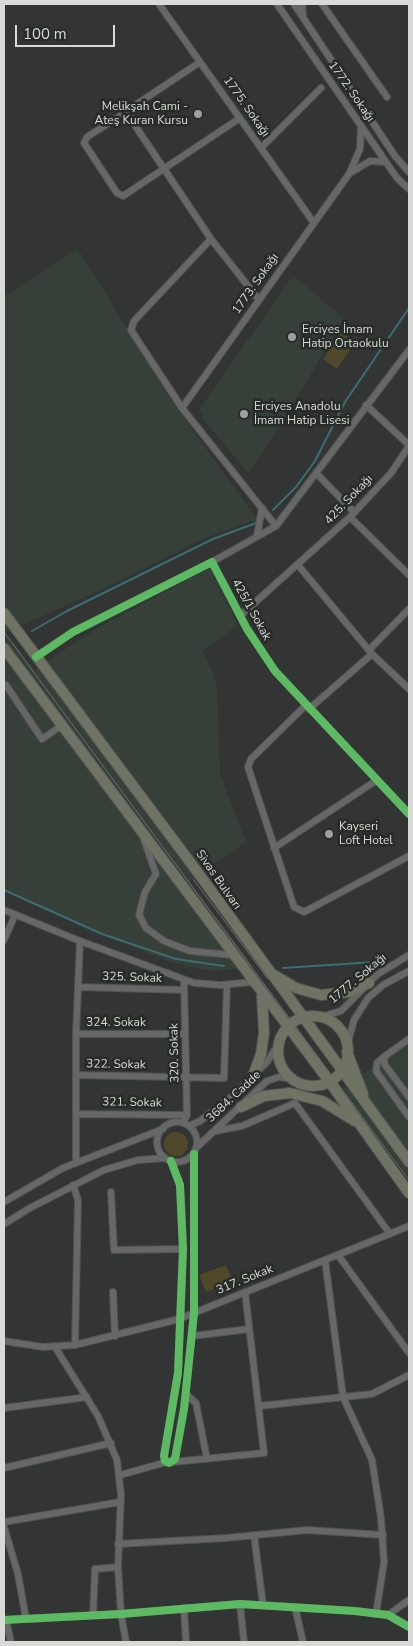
<!DOCTYPE html>
<html>
<head>
<meta charset="utf-8">
<style>
  body { margin:0 }
  #map { position:relative; width:413px; height:1646px; overflow:hidden; background:#323533; font-family:"Nunito Sans",sans-serif }
  canvas { display:block }
  .frame { position:absolute; inset:0; border:5px solid #d7dad7; pointer-events:none }
  .scale { position:absolute; left:15px; top:25px; width:100px; height:22px; box-sizing:border-box; border:2px solid #d7dad7; border-top:0; padding-left:6px; font-size:15px; line-height:18px; white-space:nowrap; color:#d7dad7; -webkit-text-stroke:4px #272c28; paint-order:stroke }
</style>
</head>
<body>
<div id="map">
<canvas width="413" height="1646"></canvas>
<div class="frame"></div>
<div class="scale">100 m</div>
</div>
<script>
const context = document.querySelector('canvas').getContext('2d');
context.lineJoin = 'round';
function fill(path, color) {
  context.fillStyle = color;
  context.fill(path, 'evenodd');
}
function poly(rows) {
  const path = new Path2D();
  for (const r of rows) {
    if (r.length === 3) {
      path.moveTo(r[0] + r[2], r[1]);
      path.arc(r[0], r[1], r[2], 0, 2 * Math.PI);
      continue;
    }
    path.moveTo(r[0], r[1]);
    for (let i = 2; i < r.length; i += 2) path.lineTo(r[i], r[i + 1]);
  }
  return path;
}
function strokePath(path, color, width, dash) {
  context.strokeStyle = color;
  context.lineWidth = width;
  context.lineCap = dash ? 'butt' : 'round';
  context.setLineDash(dash || []);
  context.stroke(path);
}
function write(font, color, halo, rows, align = 'center') {
  context.font = font + ' "Nunito Sans",sans-serif';
  context.lineWidth = 5;
  context.setLineDash([]);
  context.textBaseline = 'middle';
  context.strokeStyle = halo;
  context.fillStyle = color;
  for (const [text, x, y, turn = 0] of rows) {
    context.save();
    context.translate(x, y);
    context.rotate((+turn || 0) * Math.PI / 180);
    context.textAlign = isNaN(turn) ? turn : align;
    if (halo) context.strokeText(text, 0, 0);
    context.fillText(text, 0, 0);
    context.restore();
  }
}
fill(poly([
  [78,249,171,400,257,519,202,539,108,587,6,632,34,670,101,626,210,568,238,625,203,651,213,673,217,688,220,774,246,842,189,881,254,967,211,971,173,963,100,934,4,891,4,296],
  [296,278,345,319,249,474,204,420,200,408,290,280],
  [409,1044,409,1178,342,1088]
]), '#364038');
fill(poly([
  [341,332,356,341,337,369,323,359],
  [176,1144,12],
  [226,1265,233,1282,206,1292,199,1275]
]), '#4f482a');
strokePath(poly([
  [273,510,296,487,315,461,345,402,409,308],
  [32,631,67,611,213,539,256,523],
  [4,890,102,934,176,959,224,966],
  [283,968,375,962]
]), '#3b6d72', 2);
const minor = poly([
  [159,4,314,223],
  [277,4,397,178,409,189],
  [294,4,395,156,409,172],
  [302,4,303,16],
  [322,4,387,97],
  [200,62,134,106,130,112,130,118,211,239,259,300],
  [131,109,87,137,84,143,117,193,123,196,240,118],
  [261,148,321,88],
  [350,173,370,161,386,162],
  [211,239,134,321,131,330,182,408,276,526],
  [366,405,409,445],
  [182,408,349,174,360,149,361,127],
  [317,474,354,512],
  [350,517,409,575],
  [257,536,262,508],
  [212,562,276,526,409,350],
  [298,565,372,654,409,689],
  [240,616,350,517,391,473,409,446],
  [369,650,409,609],
  [36,657,73,632,212,562,247,629,275,671,409,814],
  [4,686,6,685,42,739,61,726],
  [306,705,251,759,248,767,294,907,304,912,409,856],
  [309,709,372,654],
  [143,837,156,874,145,892,139,915,146,928,164,941,190,951,232,955],
  [274,848,377,780],
  [4,910,80,941,194,983,220,985,252,982],
  [4,940,15,915],
  [78,987,184,990],
  [320,1017,341,1011,378,974,409,955],
  [76,1034,185,1034],
  [409,1039,385,1056,384,1061,385,1065,409,1097],
  [347,1046,354,1020,368,998,383,985,409,971],
  [385,1056,377,1063,376,1071,409,1117],
  [76,1075,224,1078,227,985],
  [76,1114,187,1115],
  [177,1142,20],
  [183,1123,187,1115,184,980],
  [189,1126,200,1121,234,1095,267,1062,279,1043],
  [215,1131,242,1126,295,1103,390,1234],
  [196,1148,267,1081,279,1077,292,1079],
  [171,1161,180,1185,183,1249,178,1373,164,1456,165,1461,169,1463,175,1459,184,1409,194,1313,194,1154],
  [76,1162,76,1034,80,941],
  [73,1185,78,1200,75,1345],
  [111,1192,114,1250,183,1249],
  [4,1202,63,1168,163,1129],
  [4,1224,30,1208,104,1170,138,1160,165,1158],
  [338,1255,409,1353],
  [325,1260,343,1397,372,1460,381,1518,384,1562,376,1614],
  [113,1292,115,1336],
  [192,1336,249,1329],
  [4,1341,43,1347,75,1345,179,1319,409,1226],
  [55,1347,98,1416,117,1460,121,1494,118,1567,121,1614,126,1642],
  [186,1394,196,1403,207,1459],
  [259,1406,372,1394,409,1375],
  [4,1408,87,1397],
  [173,1462,264,1453,245,1292],
  [4,1468,111,1443],
  [120,1475,167,1462],
  [4,1522,120,1502],
  [4,1527,18,1574,26,1619],
  [254,1535,263,1605],
  [118,1544,226,1538,307,1530,383,1535],
  [240,1604,244,1642],
  [295,1607,303,1642],
  [184,1608,186,1642],
  [93,1615,95,1569,118,1567],
  [388,1615,409,1600],
  [4,1620,121,1614,240,1604,355,1611,388,1615,409,1627],
  [6,1620,11,1642]
]);
const highway = poly([
  [4,613,196,870,409,1162],
  [4,648,329,1081,409,1193],
  [274,975,296,988,321,995,349,992,369,983],
  [313,1051,35],
  [347,1052,363,1094],
  [253,1076,261,1054,264,1033,262,996],
  [241,1107,264,1096,290,1093,322,1101,355,1121]
]);
strokePath(minor, '#505250', 8);
strokePath(highway, '#505250', 12);
strokePath(minor, '#666766', 6);
strokePath(highway, '#6e7364', 10);
strokePath(poly([
  [4,632,409,1180],
  [193,879,268,979]
]), '#6d6e6d', 1);
strokePath(poly([
  [36,657,73,632,212,562,247,629,275,671,409,814],
  [171,1161,180,1185,183,1249,178,1373,164,1456,165,1461,169,1463,175,1459,184,1409,194,1313,194,1154],
  [4,1620,121,1614,240,1604,355,1611,388,1615,409,1627]
]), '#5cba63', 8);
for (const [x, y, r, color] of [
  [198,114,5,"#9da09e"],
  [292,337,5,"#9da09e"],
  [244,414,5,"#9da09e"],
  [329,834,5,"#9da09e"]
]) {
  const dot = new Path2D();
  dot.arc(x, y, r, 0, 2 * Math.PI);
  context.fillStyle = color;
  context.fill(dot);
  strokePath(dot, '#272c28', 2);
}
write('12px', '#d7dad7', '#272c28', [
  ["1772. Sokağı",351,92,55],
  ["1775. Sokağı",246,107,55],
  ["1773. Sokağı",256,284,-55],
  ["425. Sokağı",349,500,-46],
  ["425/1 Sokak",251,610,61],
  ["Sivas Bulvarı",218,880,55],
  ["325. Sokak",132,978,2],
  ["1777. Sokağı",358,979,-40],
  ["324. Sokak",116,1023],
  ["320. Sokak",175,1053,-91],
  ["322. Sokak",116,1065,1],
  ["3684. Cadde",234,1097,-43],
  ["321. Sokak",132,1103,1],
  ["317. Sokak",245,1280,-22]
]);
write('12px', '#d7dad7', '#272c28', [
  ["Melikşah Cami -",188,107,"right"],
  ["Ateş Kuran Kursu",188,121,"right"],
  ["Erciyes İmam",302,330],
  ["Hatip Ortaokulu",302,344],
  ["Erciyes Anadolu",254,407],
  ["İmam Hatip Lisesi",254,421],
  ["Kayseri",339,827],
  ["Loft Hotel",339,841]
], 'left');
</script>
</body>
</html>
